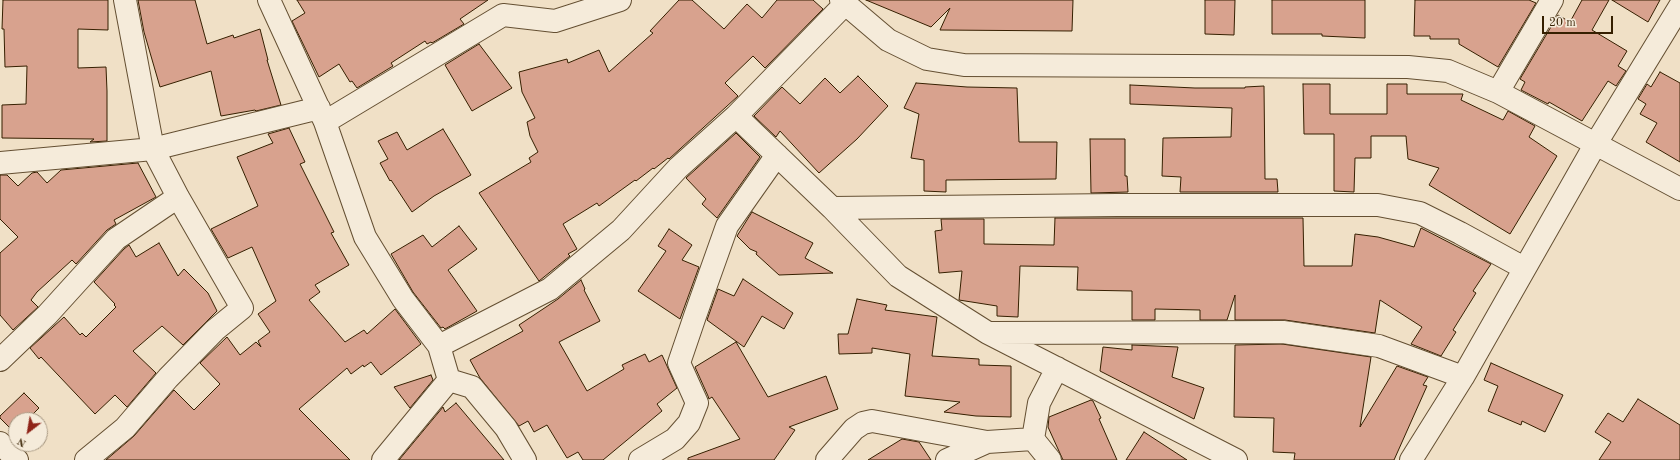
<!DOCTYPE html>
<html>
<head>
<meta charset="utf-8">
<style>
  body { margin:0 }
  #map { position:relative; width:1680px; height:460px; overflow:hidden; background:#f0e0c6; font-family:"Old Standard TT",serif }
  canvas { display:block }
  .north { position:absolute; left:8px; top:412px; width:40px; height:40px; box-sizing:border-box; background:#f5ebda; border:1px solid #a89983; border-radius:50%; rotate:211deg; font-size:11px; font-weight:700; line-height:16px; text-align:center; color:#351f00 }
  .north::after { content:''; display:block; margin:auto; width:14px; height:18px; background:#8f2418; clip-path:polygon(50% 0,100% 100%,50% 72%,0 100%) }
  .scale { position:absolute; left:1542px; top:16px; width:71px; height:18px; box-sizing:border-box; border:2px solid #351f00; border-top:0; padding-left:5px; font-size:12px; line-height:14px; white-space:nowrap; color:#351f00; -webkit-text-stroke:3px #f5ebda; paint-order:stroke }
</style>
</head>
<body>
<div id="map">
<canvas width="1680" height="460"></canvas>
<div class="north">N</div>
<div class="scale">20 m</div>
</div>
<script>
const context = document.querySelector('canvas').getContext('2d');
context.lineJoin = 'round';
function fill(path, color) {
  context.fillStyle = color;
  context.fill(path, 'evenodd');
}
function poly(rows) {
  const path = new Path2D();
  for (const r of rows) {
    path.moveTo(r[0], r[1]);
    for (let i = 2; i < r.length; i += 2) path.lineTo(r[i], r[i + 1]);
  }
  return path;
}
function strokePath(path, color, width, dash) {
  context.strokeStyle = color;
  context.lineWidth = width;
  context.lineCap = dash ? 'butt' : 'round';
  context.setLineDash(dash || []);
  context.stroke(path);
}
const building = poly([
  [3,0,108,0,108,30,78,29,78,68,106,67,107,91,107,141,90,142,94,139,2,138,2,105,26,104,27,66,5,67,4,29,2,29,3,0],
  [138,0,195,0,207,44,233,35,234,38,260,29,268,60,267,60,281,105,256,111,255,110,221,116,211,71,160,87,144,32,138,0],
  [297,0,488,0,460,19,464,24,432,43,431,42,427,44,425,41,391,63,393,66,357,88,352,81,350,82,339,64,319,77,292,21,305,13,297,0],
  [679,0,692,0,724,29,747,4,762,18,777,0,813,0,823,9,765,68,753,56,725,83,738,96,669,159,668,158,654,169,653,168,636,181,635,180,599,206,597,203,563,224,577,249,568,254,570,256,539,281,479,193,531,162,529,158,538,152,530,136,527,122,535,118,522,92,519,72,567,59,568,63,599,50,609,72,653,33,650,31,679,0],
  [866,0,1073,0,1072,31,940,30,950,8,931,27,866,0],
  [1205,0,1235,0,1234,35,1205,34,1205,0],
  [1272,0,1365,0,1365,38,1322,36,1322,34,1272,34,1272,0],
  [1415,0,1529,0,1536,3,1498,67,1459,44,1459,39,1430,39,1430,36,1414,36,1415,0],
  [1582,0,1609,0,1592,30,1627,51,1618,66,1626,71,1616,86,1608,81,1582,121,1549,102,1548,104,1521,90,1525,82,1520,79,1558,15,1570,22,1582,0],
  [1612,0,1660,0,1648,22,1612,0],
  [479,44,512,88,472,111,445,65,479,44],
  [1660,72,1680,83,1680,162,1646,142,1657,123,1640,114,1646,104,1638,99,1647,84,1651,87,1660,72],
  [858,76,888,106,857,139,819,173,780,131,776,137,754,116,782,87,800,104,825,78,840,93,858,76],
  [916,83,967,87,1017,88,1019,142,1057,142,1056,179,946,180,946,192,924,191,924,160,911,158,919,114,904,108,916,83],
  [1303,84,1330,84,1330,114,1387,114,1387,84,1407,84,1407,94,1463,94,1461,100,1503,120,1508,111,1535,126,1529,137,1557,156,1510,234,1429,185,1439,168,1408,159,1406,136,1371,136,1371,158,1355,158,1354,192,1334,191,1334,134,1304,134,1303,84],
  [1130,85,1195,88,1245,88,1245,87,1264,86,1265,179,1277,179,1278,192,1180,192,1181,177,1162,176,1163,138,1231,137,1232,108,1130,104,1130,85],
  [289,128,305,162,300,164,334,232,331,233,349,265,315,285,320,292,309,300,345,342,364,330,367,334,395,309,421,344,381,375,371,362,364,367,363,365,351,374,347,368,299,409,350,460,106,460,134,436,174,390,194,410,220,384,200,363,227,337,240,355,256,342,261,347,258,341,270,332,258,314,276,301,252,247,228,258,211,229,258,206,237,157,273,143,268,134,289,128],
  [443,129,471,175,434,196,412,212,391,180,390,181,380,163,388,159,378,141,397,132,407,150,443,129],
  [736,133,760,157,717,218,702,204,706,199,686,178,736,133],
  [1090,139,1125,139,1125,176,1127,176,1128,192,1091,193,1090,139],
  [138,163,156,197,114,220,116,224,107,230,76,264,72,260,37,292,31,300,38,307,13,330,0,315,0,253,18,237,0,219,0,175,7,175,18,186,32,173,37,172,47,183,61,170,138,163],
  [752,212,813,243,805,258,833,273,779,275,756,254,757,252,750,249,737,236,752,212],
  [1055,218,1303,218,1304,266,1352,266,1355,234,1378,237,1414,247,1421,228,1491,264,1473,291,1476,293,1453,330,1456,332,1441,356,1411,344,1422,327,1380,300,1375,333,1285,320,1235,320,1235,295,1227,320,1200,320,1200,310,1155,309,1155,320,1132,320,1132,291,1077,290,1078,267,1020,266,1018,317,997,316,997,306,959,300,962,271,939,273,935,231,942,230,941,219,984,219,984,244,1054,245,1055,218],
  [459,226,477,249,448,270,477,311,445,329,443,327,441,328,413,292,391,254,423,235,432,247,459,226],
  [669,229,692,245,682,260,699,267,680,319,638,291,666,251,658,246,669,229],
  [159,243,178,276,184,269,208,293,217,311,183,345,162,326,133,351,156,373,127,407,115,395,95,414,41,357,39,359,30,348,64,317,80,335,82,333,86,337,116,307,114,305,115,304,94,282,124,249,129,245,136,257,159,243],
  [743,279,793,313,784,329,762,316,744,347,707,320,718,289,734,296,743,279],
  [581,280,585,289,584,290,600,321,559,342,587,391,624,369,622,365,645,354,649,362,662,355,677,388,657,404,662,411,603,460,583,460,578,452,567,458,547,425,534,432,528,421,519,426,480,378,470,360,523,331,519,325,558,299,581,280],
  [857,299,887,305,885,310,937,317,932,356,979,359,979,365,1011,366,1011,417,976,416,944,412,960,402,905,396,910,354,872,348,872,353,839,354,838,334,848,334,857,299],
  [736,342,768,397,826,376,838,409,789,427,795,430,774,460,688,460,688,458,740,439,712,397,709,399,708,396,695,367,736,342],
  [1282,344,1371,357,1360,427,1397,366,1428,377,1423,385,1427,386,1394,460,1294,460,1295,453,1273,452,1274,418,1234,417,1235,345,1282,344],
  [1132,345,1178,347,1172,377,1204,388,1194,419,1100,371,1103,347,1132,350,1132,345],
  [1491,363,1563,395,1545,432,1522,421,1521,425,1488,411,1498,386,1484,380,1491,363],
  [431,375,433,380,410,408,394,387,431,375],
  [24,393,39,408,27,420,16,420,16,430,14,432,0,418,0,416,24,393],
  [1638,399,1680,425,1680,460,1599,460,1611,442,1595,432,1608,413,1623,422,1638,399],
  [1091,400,1093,401,1101,418,1099,419,1117,460,1063,460,1048,427,1049,417,1091,400],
  [456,403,504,460,399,460,443,407,445,412,456,403],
  [1144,432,1187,460,1126,460,1144,432],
  [902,439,919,442,931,460,868,460,902,439]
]);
fill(building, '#d8a28e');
strokePath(building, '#351f00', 1);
const minor = poly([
  [269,0,325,122,365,237,403,299,439,346,449,380],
  [841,0,888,40,927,59,964,65,1408,67,1448,71,1498,92,1680,189],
  [1498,92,1552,0],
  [736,116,832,208,898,276,988,333,1236,460],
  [325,122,503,15,555,21,620,0],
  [0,163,153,149,319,108],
  [832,208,1117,205,1378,205,1420,213,1460,233,1524,268],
  [992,333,1283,332,1379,346,1463,377],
  [439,346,550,289,621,230,678,168,736,116,845,4],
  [0,360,47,315,116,239,178,197],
  [449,380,472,387,506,428,525,460],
  [0,443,17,460],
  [86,460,125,428,168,378,215,330,242,308,178,197,153,149,125,0],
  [383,460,449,380],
  [640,460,675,439,689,423,697,403,679,363,695,316,727,226,777,155],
  [827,460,854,429,863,423,872,421,987,442],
  [947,460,987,442,1033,439],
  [1050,460,1033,439,1039,403,1057,368],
  [1411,460,1463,377,1595,145,1680,6]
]);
strokePath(minor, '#644f32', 24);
strokePath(minor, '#f5ebda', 22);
</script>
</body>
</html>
